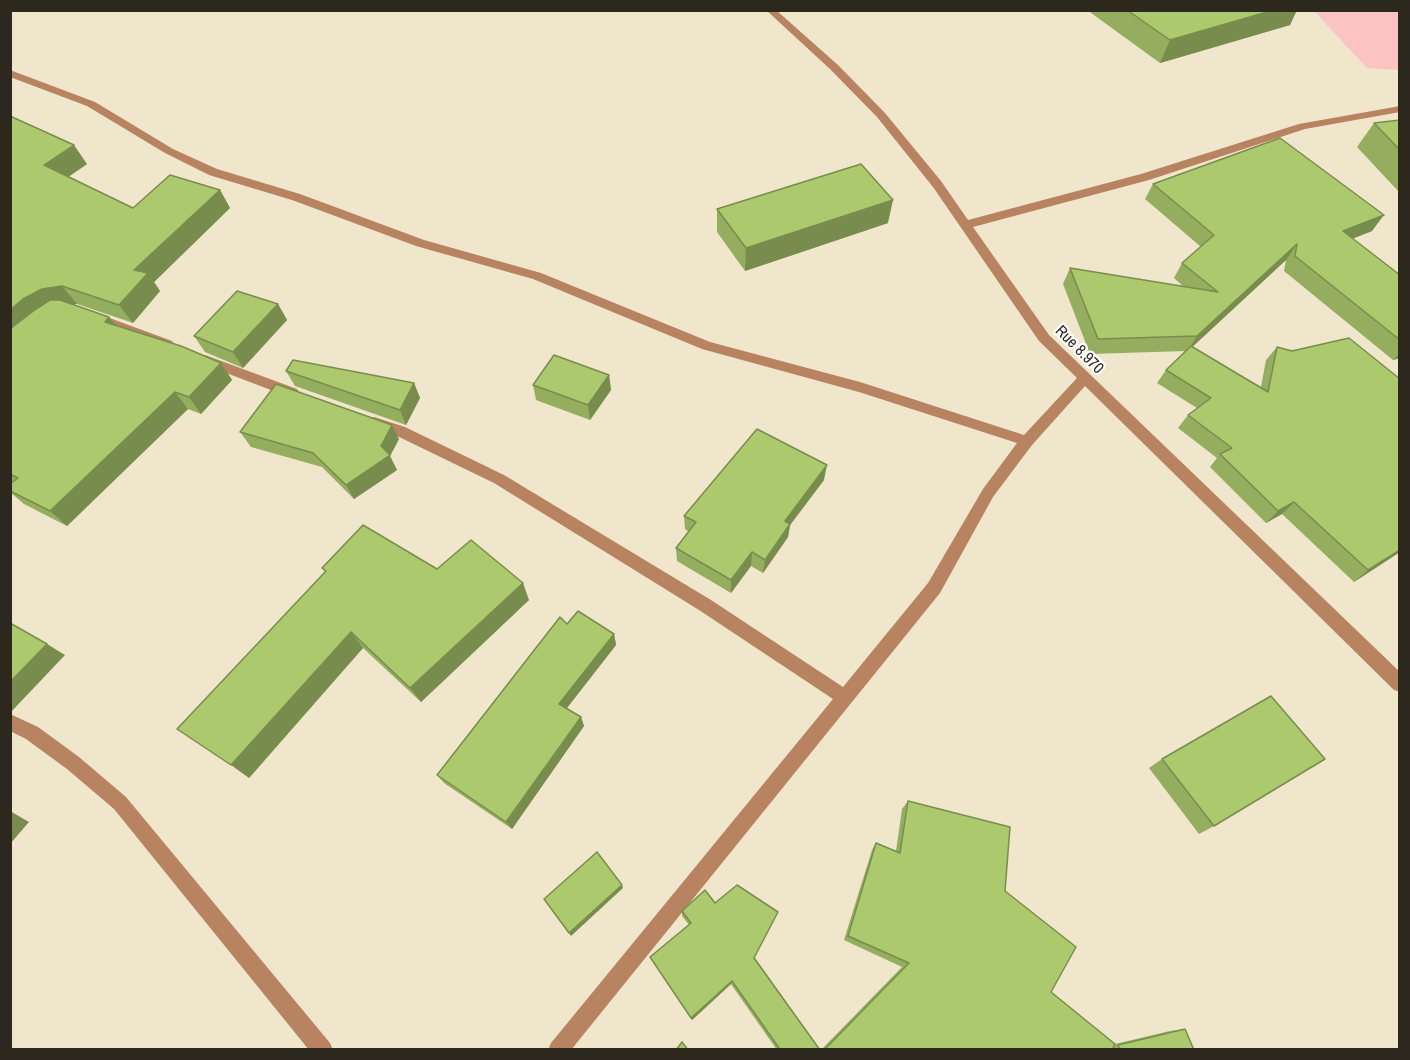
<!DOCTYPE html>
<html>
<head>
<meta charset="utf-8">
<style>
  body { margin:0 }
  #map { position:relative; width:1410px; height:1060px; overflow:hidden; background:#f0e6cb; font-family:"Archivo Narrow",sans-serif }
  canvas { display:block }
  .frame { position:absolute; inset:0; border:12px solid #2c281e; pointer-events:none }
</style>
</head>
<body>
<div id="map">
<canvas width="1410" height="1060"></canvas>
<div class="frame"></div>
</div>
<script>
const context = document.querySelector('canvas').getContext('2d');
context.lineJoin = 'round';
function fill(path, color) {
  context.fillStyle = color;
  context.fill(path, 'evenodd');
}
function poly(rows) {
  const path = new Path2D();
  for (const r of rows) {
    path.moveTo(r[0], r[1]);
    for (let i = 2; i < r.length; i += 2) path.lineTo(r[i], r[i + 1]);
  }
  return path;
}
function strokePath(path, color, width, dash) {
  context.strokeStyle = color;
  context.lineWidth = width;
  context.lineCap = dash ? 'butt' : 'round';
  context.setLineDash(dash || []);
  context.stroke(path);
}
function write(font, color, halo, rows, align = 'center') {
  context.font = font + ' "Archivo Narrow",sans-serif';
  context.lineWidth = 4.5;
  context.setLineDash([]);
  context.textBaseline = 'middle';
  context.strokeStyle = halo;
  context.fillStyle = color;
  for (const [text, x, y, turn = 0] of rows) {
    context.save();
    context.translate(x, y);
    context.rotate((+turn || 0) * Math.PI / 180);
    context.textAlign = isNaN(turn) ? turn : align;
    if (halo) context.strokeText(text, 0, 0);
    context.fillText(text, 0, 0);
    context.restore();
  }
}
fill(poly([
  [1314,11,1399,11,1399,70,1367,68]
]), '#fbc3c1');
fill(poly([
  [766,10,776,10,838,65,885,113,941,181,968,220,1141,174,1299,124,1400,106,1400,112,1305,129,1149,180,973,227,1049,335,1400,672,1400,692,1394,690,1085,386,1032,445,993,497,940,593,571,1050,548,1050,551,1043,833,699,699,610,494,483,395,435,369,426,367,422,369,418,374,417,405,427,504,475,711,600,843,687,928,583,983,489,1017,443,859,392,702,349,533,279,416,246,292,200,209,175,165,153,87,106,10,77,10,70,95,102,173,149,217,169,300,194,424,240,541,273,710,342,860,382,1024,435,1077,378,1039,341,933,187,877,117,830,69,766,10],
  [96,313,172,341,174,344,167,349,91,321,90,318,96,313],
  [205,355,297,389,299,393,292,398,200,363,198,360,205,355],
  [10,714,38,727,79,757,126,797,330,1043,333,1050,309,1050,114,809,67,769,26,739,10,731,10,714]
]), '#b88360');
fill(poly([
  [1087,10,1297,10,1290,25,1160,63],
  [10,116,87,164,68,177,133,208,220,190,230,208,154,282,160,291,133,323,77,304,72,304,109,317,117,326,221,363,232,380,201,414,188,409,67,526,24,504,10,492,10,484,12,483,10,483],
  [1400,120,1400,193,1357,147,1374,123],
  [1153,184,1372,231,1352,239,1400,275,1400,358,1393,360,1284,271,1286,260,1192,347,1261,387,1266,360,1277,347,1400,552,1354,582,1282,514,1266,523,1210,467,1217,458,1178,428,1188,415,1197,408,1157,383,1166,370,1186,351,1090,354,1063,284,1070,268,1184,287,1174,278,1182,263,1201,247,1145,199],
  [717,209,888,223,745,271,717,232],
  [278,304,287,320,243,368,205,352,194,336],
  [286,371,414,383,420,398,406,425,295,386],
  [609,375,611,390,590,420,536,400,533,385],
  [240,432,399,439,390,456,397,470,354,499,322,467,251,447],
  [824,480,790,525,788,537,763,573,751,566,731,593,677,561,676,548,689,532,685,529,684,516],
  [322,568,437,569,529,600,421,702,363,648,249,778,325,572],
  [567,624,614,634,616,645,567,708,581,717,584,726,512,829,444,783,437,775],
  [1162,759,1214,826,1199,834,1149,768],
  [908,801,1005,891,1051,992,1115,1044,1170,1031,1185,1029,1194,1050,821,1050,902,967,844,940,872,850,876,843,896,851,902,809],
  [682,911,755,958,820,1050,777,1050,731,984,692,1020,650,957,689,925,682,916]
]), '#94ad5f');
fill(poly([
  [1274,10,1297,10,1290,25,1160,63,1170,40],
  [74,145,87,164,58,184,44,165],
  [220,190,230,208,154,282,160,291,133,323,119,305,134,270],
  [893,200,888,223,745,271,746,248],
  [1384,215,1372,231,1331,247,1343,231],
  [1297,244,1286,260,1188,351,1197,336],
  [62,286,77,304,57,307,10,342,10,310,23,299,42,289],
  [278,304,287,320,243,368,233,352],
  [109,317,123,334,105,322],
  [1400,353,1400,358,1393,360],
  [221,363,232,380,201,414,189,397],
  [609,375,611,390,590,420,588,405],
  [414,383,420,398,406,425,400,410],
  [175,392,188,409,67,526,50,511],
  [392,425,399,439,390,456,397,470,354,499,346,485,381,446],
  [827,465,824,480,790,525,788,537,763,573,765,560,785,521],
  [1294,502,1282,514,1266,523,1278,511],
  [1400,550,1400,552,1354,582,1368,570],
  [752,552,751,566,731,593,731,580],
  [523,583,529,600,421,702,410,688],
  [351,632,363,648,249,778,231,765],
  [614,634,616,645,563,713,559,704],
  [47,644,65,655,10,713,10,682],
  [581,717,584,726,512,829,506,822],
  [10,811,29,822,10,844],
  [622,885,623,888,571,936,569,933],
  [732,981,731,984,692,1020,691,1018]
]), '#788d4d');
const building = poly([
  [1127,10,1274,10,1170,40,1127,10],
  [10,116,74,145,44,165,133,208,170,175,220,190,134,270,148,273,119,305,62,286,42,289,23,299,10,310,10,116],
  [1400,120,1400,150,1374,123,1400,120],
  [1280,138,1384,215,1343,231,1400,275,1400,340,1295,256,1297,244,1197,336,1098,339,1070,268,1218,292,1182,263,1214,235,1153,184,1280,138],
  [861,164,893,200,746,248,717,209,861,164],
  [237,291,278,304,233,352,194,336,237,291],
  [50,300,60,300,109,317,105,322,181,346,221,363,189,397,175,392,50,511,10,491,10,484,18,478,10,474,10,329,36,309,50,300],
  [1349,338,1400,379,1400,550,1368,570,1294,502,1278,511,1220,454,1232,448,1188,415,1211,398,1166,370,1191,346,1268,392,1277,347,1292,351,1349,338],
  [554,355,609,375,588,405,533,385,554,355],
  [293,360,414,383,400,410,286,371,293,360],
  [276,384,392,425,381,446,390,455,346,485,313,453,240,432,276,384],
  [757,429,827,465,785,521,790,524,765,560,752,552,731,580,676,548,696,522,684,516,757,429],
  [363,525,437,569,471,540,523,583,410,688,351,632,231,765,177,729,326,571,322,568,363,525],
  [578,611,614,634,559,704,581,717,506,822,437,775,560,617,567,624,578,611],
  [10,623,47,644,10,682,10,623],
  [1271,696,1325,759,1214,826,1162,759,1271,696],
  [908,801,1010,827,1005,891,1076,947,1051,992,1115,1044,1112,1050,824,1050,909,963,848,936,876,843,900,853,908,801],
  [597,852,622,885,569,933,544,899,597,852],
  [737,885,778,912,754,958,820,1050,778,1050,779,1048,732,981,691,1018,650,957,691,923,682,911,705,890,715,903,737,885],
  [1185,1029,1194,1050,1120,1050,1118,1045,1185,1029],
  [682,1042,688,1050,676,1050,682,1042]
]);
fill(building, '#acc96e');
strokePath(building, '#788d4d', 1.5);
write('16px', '#2c281e', '#fff', [
  ["Rue 8.970",1079,350,45]
]);
</script>
</body>
</html>
